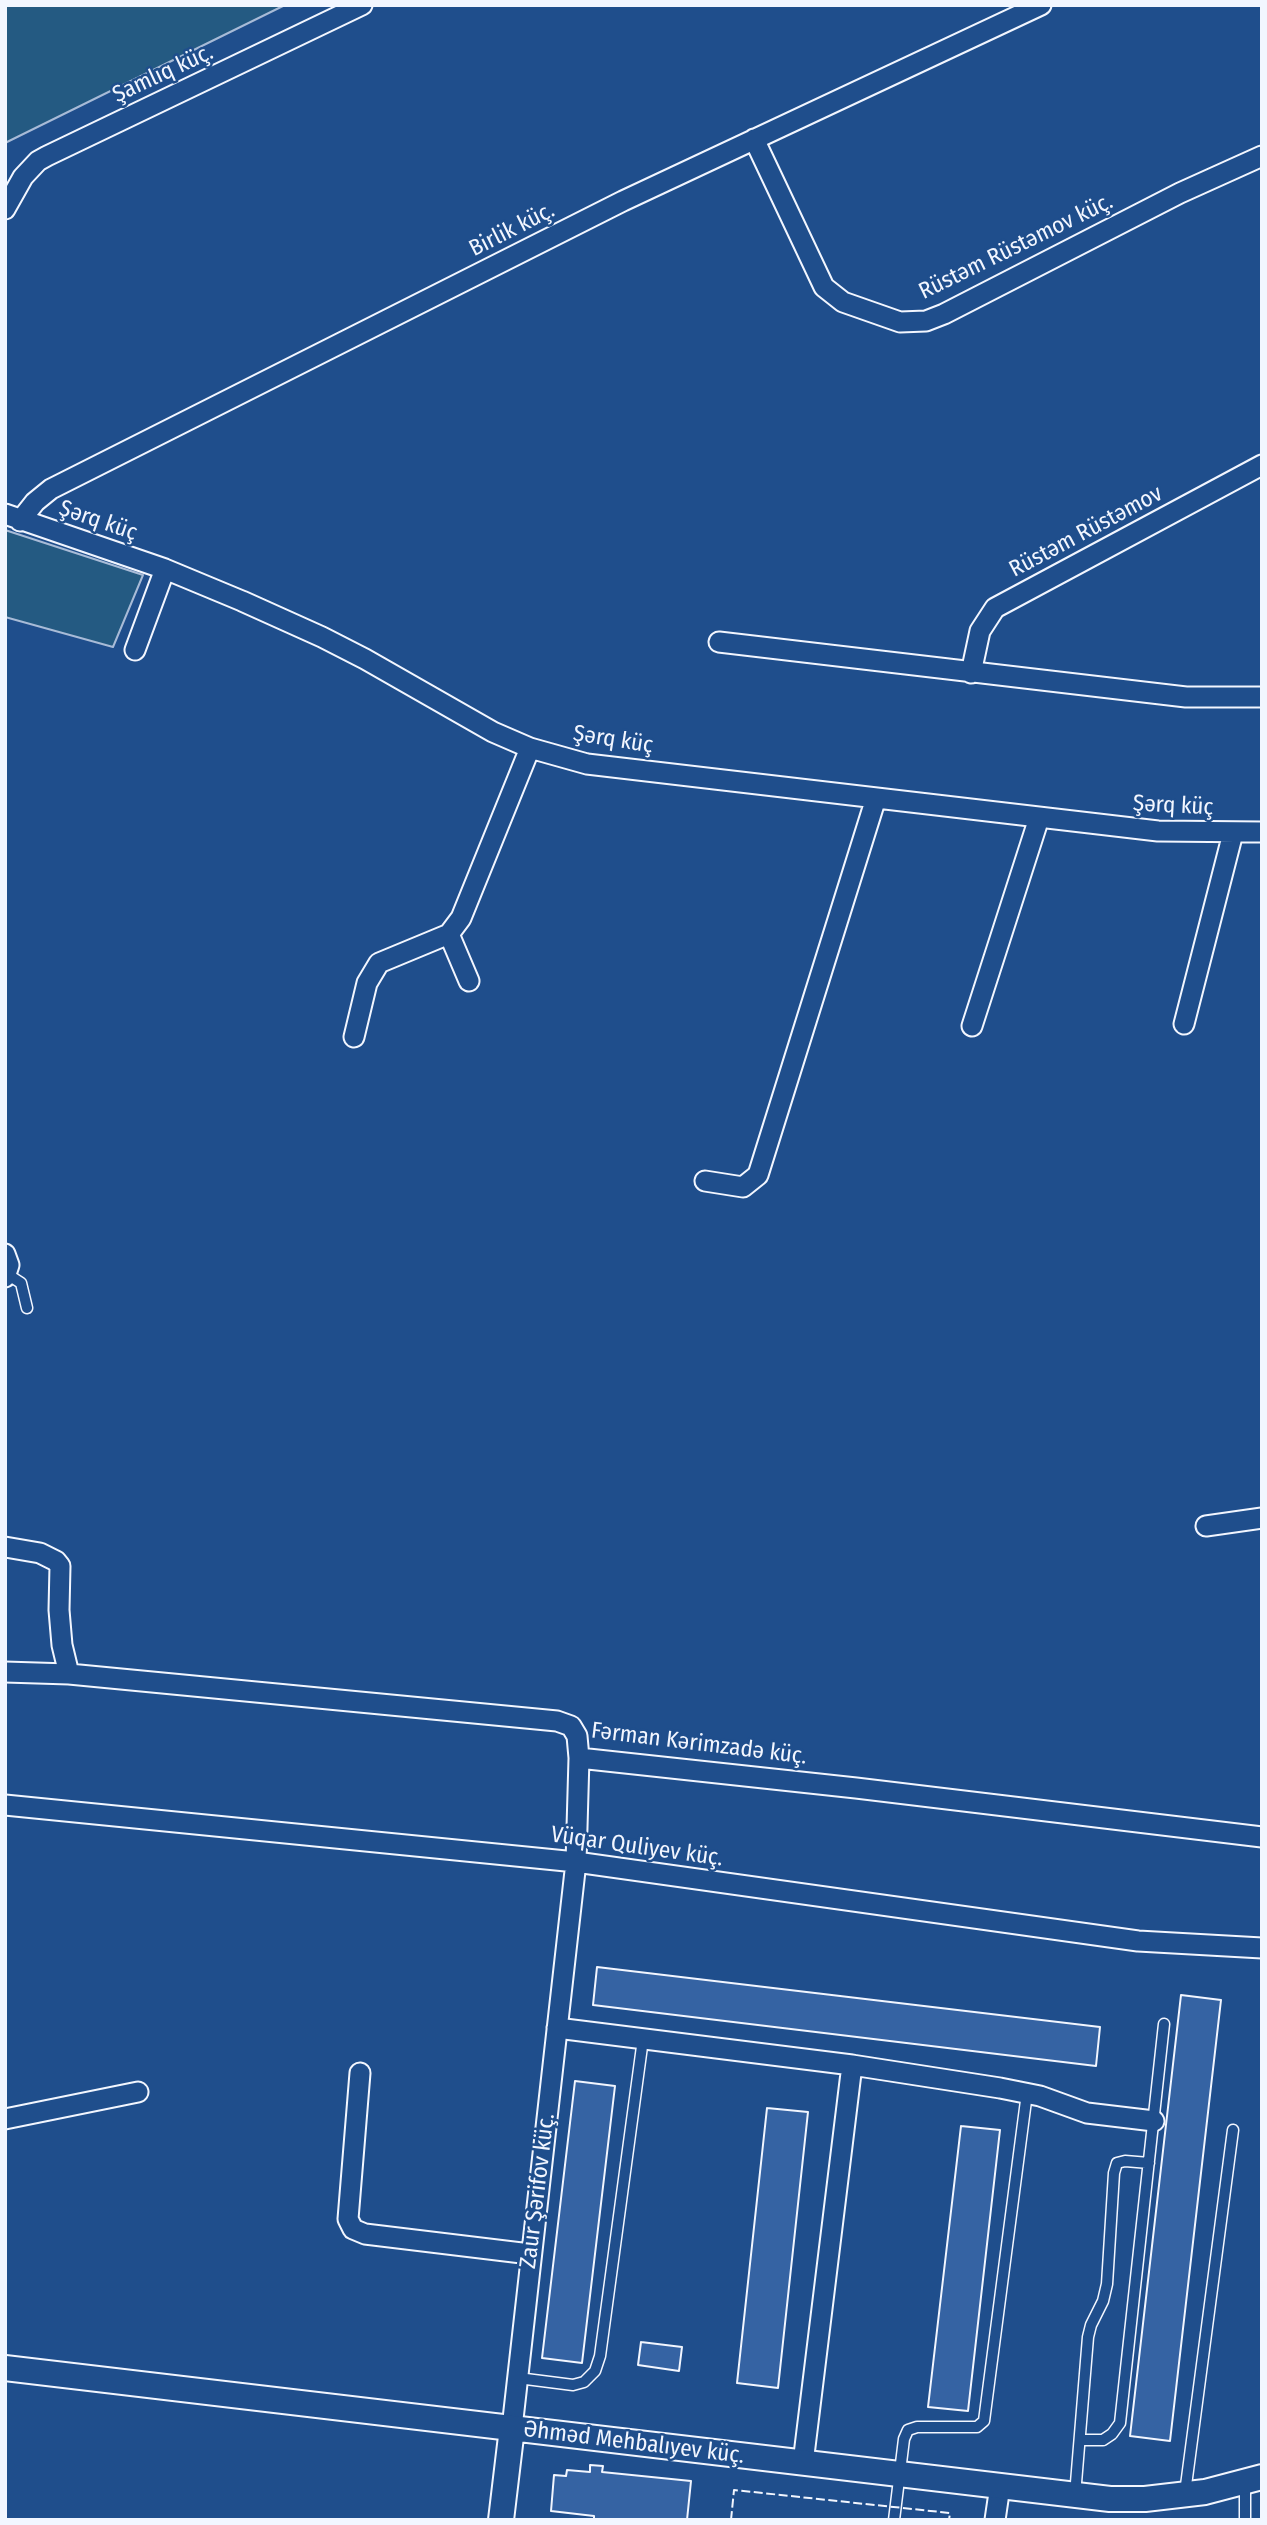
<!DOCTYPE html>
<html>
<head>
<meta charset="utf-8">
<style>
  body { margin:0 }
  #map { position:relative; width:1267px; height:2525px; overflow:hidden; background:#1f4e8c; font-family:"Fira Sans Condensed",sans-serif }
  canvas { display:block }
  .frame { position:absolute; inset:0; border:7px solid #f2f6ff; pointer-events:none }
</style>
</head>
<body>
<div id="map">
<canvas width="1267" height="2525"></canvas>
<div class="frame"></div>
</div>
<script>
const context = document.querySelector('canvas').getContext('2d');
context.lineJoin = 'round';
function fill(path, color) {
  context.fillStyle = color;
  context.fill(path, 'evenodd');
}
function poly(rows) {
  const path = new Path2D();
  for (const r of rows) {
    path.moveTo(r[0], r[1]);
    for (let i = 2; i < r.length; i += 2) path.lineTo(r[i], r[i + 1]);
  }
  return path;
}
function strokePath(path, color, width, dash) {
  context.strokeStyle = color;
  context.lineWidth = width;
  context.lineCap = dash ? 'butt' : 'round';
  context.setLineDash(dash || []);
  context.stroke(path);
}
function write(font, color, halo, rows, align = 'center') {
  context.font = font + ' "Fira Sans Condensed",sans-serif';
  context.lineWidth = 5;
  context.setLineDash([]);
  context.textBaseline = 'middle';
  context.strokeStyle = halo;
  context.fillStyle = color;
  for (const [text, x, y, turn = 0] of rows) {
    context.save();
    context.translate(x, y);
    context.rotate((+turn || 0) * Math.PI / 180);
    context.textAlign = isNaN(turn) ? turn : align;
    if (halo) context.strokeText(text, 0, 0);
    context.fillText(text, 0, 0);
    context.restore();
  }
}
const green = poly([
  [5,5,285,5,5,143,5,5],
  [5,530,143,575,113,647,5,617,5,530]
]);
fill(green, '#245a82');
strokePath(green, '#a8bbd7', 2);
const building = poly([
  [597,1967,1100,2027,1096,2066,593,2005,597,1967],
  [1181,1995,1221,2000,1170,2441,1130,2436,1181,1995],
  [575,2081,615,2086,582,2363,542,2358,575,2081],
  [767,2108,808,2112,778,2388,737,2383,767,2108],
  [961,2126,1000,2130,968,2411,928,2407,961,2126],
  [641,2342,682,2347,679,2371,638,2365,641,2342],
  [590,2465,603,2466,602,2472,691,2481,687,2520,594,2520,594,2516,551,2511,554,2475,566,2476,567,2470,590,2472,590,2465]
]);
fill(building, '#3563a3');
strokePath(building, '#f2f6ff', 2);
const service = poly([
  [7,1274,21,1283,27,1308],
  [518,2378,573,2385,584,2382,595,2371,600,2356,643,2039],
  [1080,2440,1103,2440,1112,2434,1120,2423,1164,2024],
  [1245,2483,1245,2520],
  [1185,2493,1233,2130],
  [1075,2495,1088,2337,1091,2325,1103,2301,1107,2284,1114,2173,1117,2163,1125,2161,1149,2163],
  [894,2520,904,2439,908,2430,917,2427,977,2427,984,2421,1027,2093]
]);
const minor = poly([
  [754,139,824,287,843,302,900,322,926,321,944,314,1180,193,1262,156],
  [5,209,23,177,38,161,47,156,362,5],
  [5,514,165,569,242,601,322,637,365,659,493,732,530,748,587,764,1158,831,1262,832],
  [20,521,35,502,51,489,623,201,1041,5],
  [719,642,1186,697,1262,697],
  [135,650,165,569],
  [971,673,980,631,995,608,1262,465],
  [449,934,469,981],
  [1184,1024,1233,833],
  [972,1026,1039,818],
  [354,1037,367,983,379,963,449,934,461,918,530,748],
  [705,1181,743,1187,758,1175,876,798],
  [5,1254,9,1265,5,1277],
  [1206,1526,1262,1518],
  [5,1547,40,1553,56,1561,60,1566,59,1610,62,1645,69,1674],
  [5,1672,69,1674,557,1721,571,1726,577,1736,579,1758,856,1788,1262,1837],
  [5,1805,576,1862,1138,1941,1262,1948],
  [557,2028,852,2065,1000,2088,1040,2096,1087,2113,1154,2121],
  [360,2073,348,2219,353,2229,365,2234,530,2254],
  [5,2119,138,2092],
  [512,2428,576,1862,579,1758],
  [803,2463,852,2065],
  [995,2520,1000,2486]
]);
const tertiary = poly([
  [5,2368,1110,2499,1145,2499,1205,2492,1262,2477],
  [501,2520,512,2428]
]);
strokePath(service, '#f2f6ff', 13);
strokePath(minor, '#f2f6ff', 23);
strokePath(tertiary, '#f2f6ff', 28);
strokePath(service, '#1f4e8c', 10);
strokePath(minor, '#1f4e8c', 19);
strokePath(tertiary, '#1f4e8c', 24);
strokePath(poly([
  [731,2520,734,2490,950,2513,949,2520]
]), '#f2f6ff', 2, [9, 3.5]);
write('23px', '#f2f6ff', '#1f4e8c', [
  ["Şamlıq küç.",163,74,-25],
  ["Birlik küç.",512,230,-27],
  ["Rüstəm Rüstəmov küç.",1016,247,-26],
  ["Şərq küç",98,521,19],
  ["Rüstəm Rüstəmov",1086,532,-28],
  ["Şərq küç",613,740,9],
  ["Şərq küç",1173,806,3],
  ["Fərman Kərimzadə küç.",699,1744,7],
  ["Vüqar Quliyev küç.",637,1847,8],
  ["Zaur Şərifov küç.",538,2191,-83],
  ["Əhməd Mehbalıyev küç.",634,2443,7]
]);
</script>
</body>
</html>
